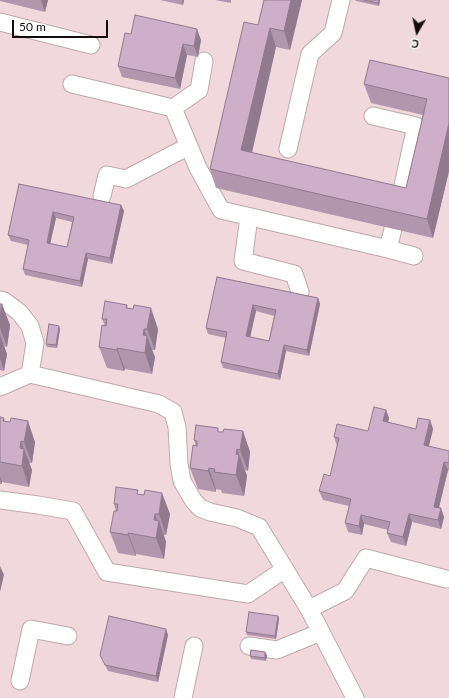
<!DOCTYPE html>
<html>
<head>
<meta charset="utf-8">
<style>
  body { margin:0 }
  #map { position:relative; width:449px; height:698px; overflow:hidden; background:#f0d8dd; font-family:Lato,sans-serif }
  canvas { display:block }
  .north { position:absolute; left:397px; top:12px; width:40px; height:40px; -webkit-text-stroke:3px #fff; paint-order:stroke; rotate:189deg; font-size:11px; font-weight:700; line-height:16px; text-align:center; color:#130b0d }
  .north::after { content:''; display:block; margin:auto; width:14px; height:18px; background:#130b0d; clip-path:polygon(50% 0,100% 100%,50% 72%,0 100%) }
  .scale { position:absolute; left:12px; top:20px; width:96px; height:18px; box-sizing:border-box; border:2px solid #130b0d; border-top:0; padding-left:5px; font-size:12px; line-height:14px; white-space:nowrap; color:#130b0d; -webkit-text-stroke:3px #fff; paint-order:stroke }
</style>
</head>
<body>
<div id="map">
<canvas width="449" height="698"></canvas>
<div class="north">С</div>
<div class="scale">50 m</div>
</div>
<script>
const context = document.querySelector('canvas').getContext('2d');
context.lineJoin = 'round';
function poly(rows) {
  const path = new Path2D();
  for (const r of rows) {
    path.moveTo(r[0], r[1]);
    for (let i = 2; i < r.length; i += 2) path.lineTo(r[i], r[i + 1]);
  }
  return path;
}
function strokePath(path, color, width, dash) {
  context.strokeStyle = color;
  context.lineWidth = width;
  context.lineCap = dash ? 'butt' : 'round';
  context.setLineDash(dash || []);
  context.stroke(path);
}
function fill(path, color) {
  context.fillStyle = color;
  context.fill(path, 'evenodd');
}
const minor = poly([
  [0,22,91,45],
  [72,84,173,108,198,168,221,210,388,249,393,229],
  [173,108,199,90,204,61],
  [373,116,416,126,399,204],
  [288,149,310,54,333,33,341,0],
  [102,196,107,175,126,179,189,146],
  [249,217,243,261,294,274,300,292],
  [388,249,414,256],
  [0,300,4,301,19,312,30,326,35,343,30,374,0,387],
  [30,374,159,404,173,412,177,427,179,464,182,481,193,500,200,508,210,512,237,518,259,527,309,609],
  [0,500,38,505,73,511,107,572,248,594,285,569],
  [249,646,277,650,321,632],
  [20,681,31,629,68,636],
  [183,698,194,646],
  [355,698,309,609,345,591,366,558,446,579]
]);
strokePath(minor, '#bfa8ac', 19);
strokePath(minor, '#fff', 17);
fill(poly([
  [0,0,48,0,45,12,0,1],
  [160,0,184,0,183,5],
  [215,0,231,0,231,3],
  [264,0,302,0,290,50,276,47,252,153,406,188,423,115,371,103,364,84,449,78,449,171,433,238,216,188,210,169,258,25],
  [355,0,380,0,379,6,356,1],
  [131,34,201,40,198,57,187,55,180,89,122,77,118,66],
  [19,184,121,205,124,211,112,264,88,259,82,287,25,275,23,269,28,245,11,241,8,235],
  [56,218,72,222,67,247,50,243],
  [217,277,318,298,320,304,309,356,286,351,280,380,223,368,221,362,226,338,208,334,206,328],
  [256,311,274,316,269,341,250,337],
  [0,304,10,325,7,347,4,346,7,354,4,371,0,370],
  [127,305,128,309,158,329,155,350,152,350,155,357,152,374,125,369,124,371,107,368,99,347,105,326,102,319],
  [60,329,57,348,47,347,46,344],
  [386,410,389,418,388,422,416,429,430,420,433,429,429,446,449,451,449,471,448,470,439,508,444,517,441,529,412,522,406,546,391,542,387,533,388,530,364,524,362,535,348,532,345,523,349,506,323,500,319,491,330,476,337,446,334,437,368,431],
  [0,417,4,418,5,422,35,442,32,463,29,463,32,470,29,487,2,482,2,484,0,484],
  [243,431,250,452,248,471,245,470,247,476,244,496,222,493,221,490,216,489,216,492,198,489,190,468,196,446,194,440,220,432,223,432],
  [139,494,170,514,166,535,164,535,166,542,164,559,136,554,136,556,118,553,110,532,116,511,114,504],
  [278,616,279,619,276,639,247,635,246,632],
  [168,635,158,682,108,671,100,655],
  [267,655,266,661,251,659,250,656]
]), '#b296ad');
fill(poly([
  [41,0,48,0,45,12],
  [182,0,184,0,183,5],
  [291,0,302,0,290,50,284,31],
  [379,0,380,0,379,6,378,3],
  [270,28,276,47,248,169,241,150],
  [197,29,201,40,198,57,194,46],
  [183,44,187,55,180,89,175,78],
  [449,123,449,171,433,238,427,219],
  [121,205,124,211,112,264,110,258],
  [53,212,56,218,49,249,47,243],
  [86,253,88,259,82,287,80,281],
  [318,298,320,304,309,356,307,350],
  [2,304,10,325,7,347,0,328,0,319],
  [253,305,256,311,249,342,246,336],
  [151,308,158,329,155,350,147,329],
  [59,326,60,329,57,348,56,345],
  [144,329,155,357,152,374,145,353,143,335],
  [0,335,7,354,4,371,0,359],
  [284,345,286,351,280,380,278,374],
  [117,348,125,369,124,371,117,350],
  [386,410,389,418,386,430,383,421],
  [430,420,433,429,427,453,424,445],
  [28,421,35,442,32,463,24,442],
  [243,431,250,452,248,471,240,450],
  [21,441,32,470,29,487,22,466,20,448],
  [237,449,247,476,244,496,236,475,236,454],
  [444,462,448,470,437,515,434,507],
  [209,468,216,489,216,492,208,471],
  [0,476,2,482,2,484,0,480],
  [162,493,170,514,166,535,159,514],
  [441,508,444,517,441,529,438,520],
  [155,514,158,523,159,521,166,542,164,559,156,538,154,520],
  [409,514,412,522,406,546,403,537],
  [361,515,364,524,362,535,359,526],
  [128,533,136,554,136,556,128,535],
  [0,566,4,575,0,592],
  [278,616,279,619,276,639,275,636],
  [166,629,168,635,158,682,156,676],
  [265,652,267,655,266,661,265,658]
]), '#917a8d');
const building = poly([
  [264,0,291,0,284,31,270,28,241,150,406,188,427,99,364,84,370,60,449,78,449,123,427,219,210,169,244,22,258,25,264,0],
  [364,0,379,0,378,3,364,0],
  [135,15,197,29,194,46,183,44,175,78,118,66,125,33,131,34,135,15],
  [19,184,121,205,110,258,86,253,80,281,23,269,29,240,8,235,19,184],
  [53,212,74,217,67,247,47,243,53,212],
  [217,277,318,298,307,350,284,345,278,374,221,362,227,332,206,328,217,277],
  [253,305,276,310,269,341,246,336,253,305],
  [105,301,127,305,126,308,133,309,134,305,151,308,147,329,144,329,143,335,147,336,145,353,117,348,117,350,99,347,102,325,106,326,107,319,102,319,105,301],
  [0,304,2,304,0,319,0,304],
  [49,324,59,326,56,345,46,344,49,324],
  [374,407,386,410,383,421,416,429,418,418,430,420,424,445,449,451,449,463,444,462,434,507,441,508,438,520,409,514,403,537,387,533,390,522,361,515,359,526,345,523,351,499,319,491,324,474,330,476,339,438,334,437,337,424,368,431,374,407],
  [0,417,4,418,3,421,10,422,11,418,28,421,24,442,21,441,20,448,24,449,22,466,0,462,0,417],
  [196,425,218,428,218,432,223,432,224,429,243,431,240,450,237,449,236,454,239,455,236,475,214,472,215,469,209,468,208,471,190,468,193,445,197,446,197,441,194,440,196,425],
  [116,487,138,490,137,494,144,495,145,490,162,493,159,514,155,514,154,520,159,521,156,538,128,533,128,535,110,532,114,511,117,511,118,504,114,504,116,487],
  [249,612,278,616,275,636,246,632,249,612],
  [109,616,166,629,156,676,105,665,100,655,109,616],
  [251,650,265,652,265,658,250,656,251,650]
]);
fill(building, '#cfaec9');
strokePath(building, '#917a8d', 1);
</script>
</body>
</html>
